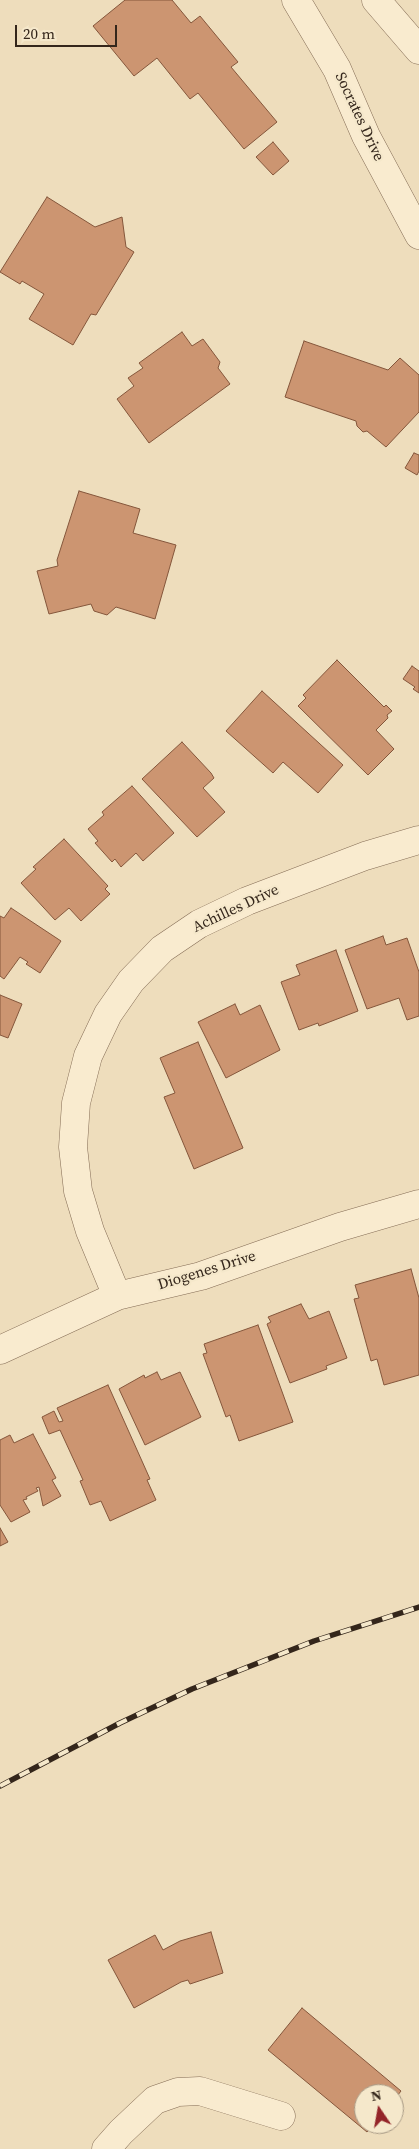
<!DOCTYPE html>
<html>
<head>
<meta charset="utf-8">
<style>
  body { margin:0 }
  #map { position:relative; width:419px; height:2149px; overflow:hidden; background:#eeddbc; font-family:"Source Serif 4",serif }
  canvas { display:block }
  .north { position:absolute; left:354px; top:2084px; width:50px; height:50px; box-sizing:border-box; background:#f5e8cb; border:1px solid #a89a85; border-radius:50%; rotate:348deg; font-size:14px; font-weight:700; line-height:20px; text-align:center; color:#34261b }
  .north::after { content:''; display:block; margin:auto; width:18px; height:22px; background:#942529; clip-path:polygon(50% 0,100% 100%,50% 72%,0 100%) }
  .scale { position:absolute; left:15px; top:25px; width:102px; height:22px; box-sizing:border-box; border:2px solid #34261b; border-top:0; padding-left:6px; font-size:15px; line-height:18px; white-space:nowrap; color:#34261b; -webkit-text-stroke:4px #f5e8cb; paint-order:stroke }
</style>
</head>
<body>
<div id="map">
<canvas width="419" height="2149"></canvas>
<div class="north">N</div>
<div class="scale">20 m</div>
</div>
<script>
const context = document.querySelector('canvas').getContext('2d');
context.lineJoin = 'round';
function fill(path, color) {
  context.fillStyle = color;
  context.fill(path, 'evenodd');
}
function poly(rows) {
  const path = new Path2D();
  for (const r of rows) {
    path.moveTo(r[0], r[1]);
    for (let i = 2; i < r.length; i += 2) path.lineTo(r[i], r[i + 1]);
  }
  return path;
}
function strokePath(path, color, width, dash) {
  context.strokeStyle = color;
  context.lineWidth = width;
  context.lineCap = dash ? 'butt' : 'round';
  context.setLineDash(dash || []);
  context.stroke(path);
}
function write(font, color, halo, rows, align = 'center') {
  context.font = font + ' "Source Serif 4",serif';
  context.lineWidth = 4.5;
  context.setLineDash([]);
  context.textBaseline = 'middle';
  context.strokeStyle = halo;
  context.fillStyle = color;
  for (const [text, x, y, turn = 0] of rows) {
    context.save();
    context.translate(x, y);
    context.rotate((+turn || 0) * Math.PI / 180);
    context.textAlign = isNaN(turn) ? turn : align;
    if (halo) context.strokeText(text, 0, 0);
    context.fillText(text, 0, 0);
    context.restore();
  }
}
const building = poly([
  [125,0,172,0,191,23,200,16,238,62,231,67,277,122,244,149,198,93,190,99,157,58,134,76,93,26,125,0],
  [273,142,289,161,273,175,256,157,273,142],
  [47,197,95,227,122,217,126,247,134,252,96,315,91,314,73,345,29,319,44,294,22,281,20,284,0,272,47,197],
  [182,332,192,346,203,339,220,362,218,368,230,384,149,443,117,399,134,386,128,378,143,368,139,363,182,332],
  [304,341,388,370,400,358,419,375,419,412,386,447,367,431,363,432,357,426,356,421,285,397,304,341],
  [414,453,419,455,419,471,417,475,405,468,414,453],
  [79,491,140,509,133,533,176,545,155,619,116,607,107,615,94,611,91,604,49,614,37,571,58,566,57,560,79,491],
  [337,660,384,707,386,705,392,711,387,715,388,718,376,730,394,749,368,775,298,706,306,698,303,695,337,660],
  [412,666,419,671,419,693,413,689,415,687,403,679,412,666],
  [262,691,343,765,318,793,283,762,273,773,226,731,262,691],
  [182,742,211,773,214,778,203,788,225,812,197,837,142,779,182,742],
  [132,786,174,833,143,861,136,853,121,867,115,859,112,862,95,843,98,841,88,829,104,815,102,812,132,786],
  [64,839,108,886,105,889,110,894,81,921,69,908,55,920,21,883,36,869,33,867,64,839],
  [11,908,61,941,40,973,26,964,28,962,20,957,4,979,0,976,0,916,4,918,11,908],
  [383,936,386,945,407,938,419,972,419,1016,407,1020,399,998,367,1009,345,950,383,936],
  [336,950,358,1011,319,1026,318,1023,299,1030,281,982,300,975,296,965,336,950],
  [0,995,22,1004,8,1038,0,1035,0,995],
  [235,1004,240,1015,260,1005,280,1050,226,1078,198,1022,235,1004],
  [198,1042,243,1148,194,1169,164,1097,175,1093,160,1058,198,1042],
  [411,1269,419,1298,419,1375,384,1385,377,1359,371,1361,354,1299,359,1298,355,1285,411,1269],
  [301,1304,309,1319,329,1311,347,1358,326,1366,327,1369,290,1383,267,1324,271,1322,268,1317,301,1304],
  [258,1325,293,1422,239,1441,230,1415,226,1417,203,1354,207,1353,204,1344,258,1325],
  [157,1372,161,1380,180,1372,201,1417,145,1445,119,1389,144,1375,145,1378,157,1372],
  [108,1385,150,1479,147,1480,156,1500,110,1521,101,1501,90,1505,80,1481,83,1480,60,1430,49,1434,42,1417,54,1411,59,1422,63,1421,57,1408,108,1385],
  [33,1434,56,1478,52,1480,61,1496,43,1506,39,1487,36,1488,38,1491,26,1497,27,1499,23,1500,30,1512,11,1522,0,1505,0,1440,10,1435,14,1443,33,1434],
  [0,1528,8,1542,0,1546,0,1528],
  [211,1932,223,1973,190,1984,188,1980,181,1982,134,2008,108,1960,155,1935,163,1950,180,1941,211,1932],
  [302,2008,401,2091,394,2100,394,2094,364,2094,364,2124,374,2124,367,2132,268,2050,302,2008]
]);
fill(building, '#cc9571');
strokePath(building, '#84563b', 1);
const minor = poly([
  [117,1296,90,1231,78,1191,73,1147,76,1103,88,1056,108,1014,131,981,162,949,199,924,247,901,365,856,419,840],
  [0,1350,117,1296,201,1276,340,1227,419,1204],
  [106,2149,121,2132,155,2100,178,2092,200,2091,281,2116]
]);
const tertiary = poly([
  [296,0,337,69,366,136,419,235],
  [376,0,419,50]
]);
strokePath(minor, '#856d56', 29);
strokePath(tertiary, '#856d56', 29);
strokePath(minor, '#f9ebcf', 28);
strokePath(tertiary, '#f9ebcf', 28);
const rail = poly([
  [0,1786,120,1723,192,1689,314,1641,419,1607]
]);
strokePath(rail, '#34261b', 5.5);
strokePath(rail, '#f5e8cb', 4, [11]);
write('15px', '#34261b', '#f5e8cb', [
  ["Socrates Drive",359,117,65],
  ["Achilles Drive",236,909,-25],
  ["Diogenes Drive",207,1271,-17]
]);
</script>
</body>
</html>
